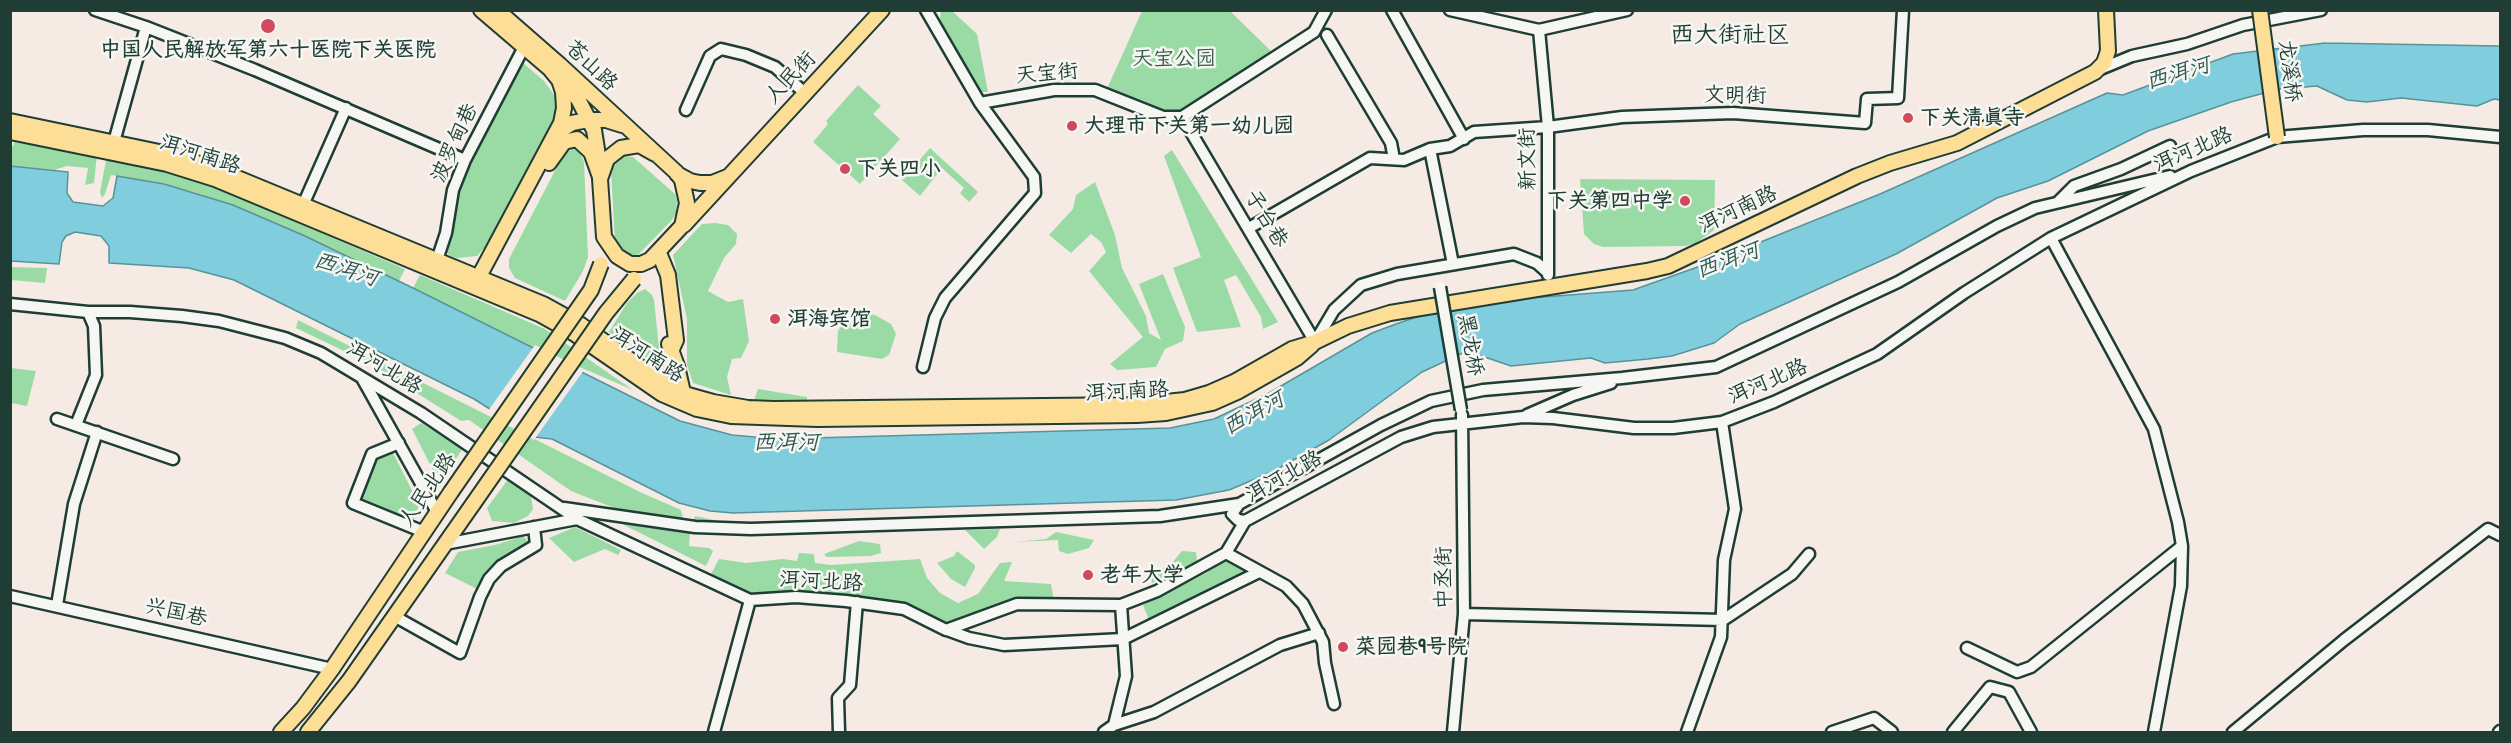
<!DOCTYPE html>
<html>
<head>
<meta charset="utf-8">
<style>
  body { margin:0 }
  #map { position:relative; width:2511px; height:743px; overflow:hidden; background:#f6ebe4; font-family:"Patrick Hand",sans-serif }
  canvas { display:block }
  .frame { position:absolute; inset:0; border:12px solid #1f3d34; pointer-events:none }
</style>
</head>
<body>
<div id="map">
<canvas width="2511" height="743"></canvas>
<div class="frame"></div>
</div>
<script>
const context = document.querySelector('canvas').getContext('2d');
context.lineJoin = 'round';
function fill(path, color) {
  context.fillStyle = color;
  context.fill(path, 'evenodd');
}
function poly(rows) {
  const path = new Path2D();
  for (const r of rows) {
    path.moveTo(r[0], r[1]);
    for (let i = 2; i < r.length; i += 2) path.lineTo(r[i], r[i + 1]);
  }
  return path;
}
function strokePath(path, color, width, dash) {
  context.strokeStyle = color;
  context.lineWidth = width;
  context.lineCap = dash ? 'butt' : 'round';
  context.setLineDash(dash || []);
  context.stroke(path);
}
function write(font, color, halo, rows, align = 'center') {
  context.font = font + ' "Patrick Hand","LXGW WenKai TC",sans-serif';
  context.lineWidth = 5;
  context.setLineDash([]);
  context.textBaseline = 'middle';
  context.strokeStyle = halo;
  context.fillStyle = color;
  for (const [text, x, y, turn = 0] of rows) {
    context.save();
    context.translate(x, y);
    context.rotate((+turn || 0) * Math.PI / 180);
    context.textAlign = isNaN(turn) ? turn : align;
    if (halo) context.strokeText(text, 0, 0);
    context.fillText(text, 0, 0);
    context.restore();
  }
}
fill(poly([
  [941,11,952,11,977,34,988,92,979,92,939,23],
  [1142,11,1230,11,1273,53,1181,113,1163,114,1119,94,1106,91],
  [521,61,544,81,555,96,557,107,554,120,492,239,477,256,457,258,450,256,445,250,455,198,467,165],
  [858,85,881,106,873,114,900,139,860,184,813,142,828,124,826,121],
  [16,137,97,154,94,183,85,185,88,168,67,166,54,170,11,166,10,146,13,146],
  [930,148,978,192,969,202,960,193,964,188,942,168,920,196,902,180],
  [574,149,580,152,584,162,588,257,583,271,565,301,515,278,509,268,509,259,559,163,567,152],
  [1172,150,1278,322,1263,329,1261,317,1236,275,1224,280,1241,327,1197,332,1173,268,1201,257,1164,156],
  [107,155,182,173,405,269,399,281,305,236,199,194,164,184,111,175,105,194,102,198,100,192],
  [622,156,633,157,675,194,677,201,676,213,672,220,635,258,624,255,615,242,611,170,613,162],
  [1580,179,1715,180,1714,230,1696,243,1686,246,1603,247,1594,244,1584,234],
  [1095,182,1115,235,1122,268,1146,316,1149,333,1161,340,1139,284,1163,274,1185,327,1183,341,1165,349,1156,367,1117,370,1110,364,1143,337,1089,271,1106,252,1101,242,1091,234,1071,253,1049,235,1073,209,1076,195],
  [715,223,728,225,737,234,736,244,724,258,708,291,728,302,743,299,749,341,741,358,732,359,727,377,731,395,693,383,687,365,687,319,673,255,702,224],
  [11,267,47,268,45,283,11,280],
  [420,275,545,329,633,390,533,347,413,288],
  [645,289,652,295,654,300,659,348,657,352,646,358,609,332,627,303,637,293],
  [864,313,875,315,891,324,896,334,889,355,882,359,837,352,838,331,846,320],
  [298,320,640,492,681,510,683,518,617,509,571,491,469,420,461,421,371,364,296,328],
  [11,368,36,371,27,406,11,403],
  [758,389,807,397,806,406,753,403],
  [421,423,463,448,443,479,435,474,412,429],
  [392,451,419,504,416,516,410,523,356,502,370,463],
  [509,478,531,496,533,509,528,516,514,523,492,521,487,508],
  [1139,511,1138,513,784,524,693,523,695,516,724,522,744,522],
  [616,521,690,532,689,546,709,548,713,551,706,566],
  [575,527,621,550,618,555,605,549,574,562,549,538],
  [1000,529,997,537,984,549,965,530],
  [1056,532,1094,540,1089,548,1068,554,1059,551,1058,540,1016,542,1046,539],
  [523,536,529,542,530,549,511,567,493,570,477,589,445,573,458,552,495,545],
  [859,541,880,544,881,553,871,556,827,557,824,554],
  [957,551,975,565,975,568,965,587,951,579,937,563,954,556],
  [1182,551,1196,552,1197,562,1152,583,1151,574,1171,564],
  [799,553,814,554,815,563,831,565,920,559,927,578,940,593,958,603,978,594,1000,563,1012,562,1004,581,1051,584,1054,601,1010,601,947,627,920,612,769,594,750,594,711,574,719,559,746,563,783,559,797,561],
  [1227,558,1233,565,1243,564,1249,572,1175,610,1149,620,1143,605,1208,572,1211,566]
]), '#9adba5');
const water = poly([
  [2325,43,2500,46,2500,100,2494,99,2477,106,2401,98,2367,102,2347,100,2317,86,2279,89,2231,102,2148,131,2048,181,1997,198,1896,254,1740,324,1714,343,1672,356,1648,359,1605,363,1591,358,1511,366,1467,351,1422,372,1329,440,1272,472,1229,490,1176,500,733,513,710,511,679,503,552,439,534,437,474,399,234,280,189,268,109,263,109,246,101,236,75,232,66,236,62,242,59,264,11,261,10,166,68,172,67,193,73,202,103,206,113,198,117,176,164,184,233,205,305,236,413,288,680,421,732,435,777,439,1170,428,1214,419,1269,393,1372,333,1396,324,1428,313,1458,310,1465,305,1479,302,1633,290,1706,264,1880,194,2107,93,2123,95,2233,54,2325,43]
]);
fill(water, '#7fcddd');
strokePath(water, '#599399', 1.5);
fill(poly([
  [535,345,584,370,534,440,488,411]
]), '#f6ebe4');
const minor = poly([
  [95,10,146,27,255,70,465,160],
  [926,10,980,103,1054,90,1095,90,1163,117,1182,117,1314,32,1326,10],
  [1392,10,1464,139],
  [1450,10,1539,30,1627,10],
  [1539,30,1548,127,1548,275],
  [1327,35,1391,143,1394,159],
  [2098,70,2132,56,2187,44,2243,25,2321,10],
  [686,110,710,56,721,49,746,55,775,67,805,93],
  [1182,117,1315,342,1334,310,1361,285,1397,274,1514,254,1537,263,1548,273],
  [114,142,146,27],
  [1430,149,1453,264],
  [2058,202,2074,186,2121,169,2170,146],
  [303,205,346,108],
  [1249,228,1370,158,1404,160,1430,149,1450,146,1474,132,1548,127,1622,117,1733,113,1865,123,1867,99,1898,98,1903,10],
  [2051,238,2154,429,2178,522,2182,546,2181,586,2154,732],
  [437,260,446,233,453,190,465,160,524,47],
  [10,304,88,312,130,312,182,316,219,321,285,338,321,353,421,413,577,519,750,600,796,597,846,601,904,609,946,630,1017,604,1121,605,1157,591,1226,553,1245,521,1401,437,1433,427,1523,417,1553,418,1634,428,1673,428,1722,422,1774,402,1877,354,1964,293,2051,238,2191,171,2277,137,2363,130,2428,130,2500,137],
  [923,367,935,318,945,298,1035,193,1034,177,980,103],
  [362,378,437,512],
  [1527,415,1573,395,1611,383],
  [57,419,173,459],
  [76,425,96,375,94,326,88,312],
  [399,443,372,454,353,503,424,532],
  [564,508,695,527,751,529,1160,516,1239,504],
  [1245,521,1238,520,1232,514,1239,504,1381,425,1431,401,1483,390,1622,378,1716,367,1898,282,1997,226,2035,208,2170,176],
  [445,544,577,519],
  [1226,553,1286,586,1303,604,1323,642,1325,663,1334,704],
  [10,596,332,669],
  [57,605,74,504,97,432],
  [1464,614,1723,620,1792,574,1809,554],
  [394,616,460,653,480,597,489,579,501,566,536,545,534,527],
  [947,630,969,638,1004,645,1123,639,1259,572],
  [1967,648,2017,672,2031,667,2182,546],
  [1114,725,1154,712,1280,645,1319,633],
  [714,732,750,600],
  [839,732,838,698,850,685,857,602],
  [1104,732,1114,725,1126,676,1121,605],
  [1453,732,1464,614,1462,415],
  [1687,732,1721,637,1724,560,1735,509,1722,422],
  [1832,732,1874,718,1892,732],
  [1953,732,1990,687,2009,692,2031,732],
  [2233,732,2344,640,2488,529,2500,535],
  [2499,732,2500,731]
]);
const major = poly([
  [481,10,550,69,578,99,594,130,599,162],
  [497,10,560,65,677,173,682,180,687,203,682,226,650,260,641,264,630,264,617,256,604,237,600,179,607,159,621,148,639,145,655,154],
  [10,121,169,154,218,170,543,304,581,325,657,379,688,395,713,402,748,408,774,409,1136,405,1185,400,1209,393,1234,382,1292,349,1315,342,1348,326,1390,313,1647,271,1668,266,1857,176,1890,163,1957,143,2095,72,2104,63,2108,51,2106,10],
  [10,132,167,164,215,179,539,314,575,334,662,394,697,409,731,416,817,419,1137,415,1166,413,1212,403,1239,391,1297,358,1312,345],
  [555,134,572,123,588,120,606,120,622,125],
  [549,163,564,142,577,139,591,152,600,177],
  [677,174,690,181,700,183,712,183,727,177],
  [684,225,882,10],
  [475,284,561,123,564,108,563,92,559,80,550,69],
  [669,344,677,366,684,397],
  [638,369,650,368,661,362,671,351,676,340,668,275,659,253],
  [281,732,303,708,332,669,451,492],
  [308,732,349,681,473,504]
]);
strokePath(minor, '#1f3d34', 15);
strokePath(major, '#1f3d34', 18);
strokePath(minor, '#f6f6f2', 10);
strokePath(major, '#fdde96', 14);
const minorBridge = poly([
  [1440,287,1461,410]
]);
const majorBridge = poly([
  [2260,10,2277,137],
  [451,492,591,290,601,264],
  [473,504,606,313,634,279]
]);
strokePath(minorBridge, '#1f3d34', 15, []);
strokePath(majorBridge, '#1f3d34', 18, []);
strokePath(minorBridge, '#f6f6f2', 10);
strokePath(majorBridge, '#fdde96', 14);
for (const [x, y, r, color] of [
  [268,26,8,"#d1495b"],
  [1908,118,6,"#d1495b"],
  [1072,126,6,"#d1495b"],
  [845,169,6,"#d1495b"],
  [1685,201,6,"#d1495b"],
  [775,319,6,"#d1495b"],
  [1088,575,6,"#d1495b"],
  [1343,647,6,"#d1495b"]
]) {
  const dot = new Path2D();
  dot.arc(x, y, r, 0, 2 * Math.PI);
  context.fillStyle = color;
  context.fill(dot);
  strokePath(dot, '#f6f6f2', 2);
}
write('bold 21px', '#1f3d34', '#f6f6f2', [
  ["中国人民解放军第六十医院下关医院",268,50,"center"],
  ["下关清真寺",1920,118],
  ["大理市下关第一幼儿园",1084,126],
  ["下关四小",857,169],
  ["下关第四中学",1673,201,"right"],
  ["洱海宾馆",787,319],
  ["老年大学",1100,575],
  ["菜园巷9号院",1355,647]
], 'left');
write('21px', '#385d4b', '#f6f6f2', [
  ["天宝公园",1174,59]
]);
write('21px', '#1f3d34', '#f6f6f2', [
  ["苍山路",591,66,43],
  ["龙溪桥",2289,71,83],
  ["天宝街",1047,74,-5],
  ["人民街",791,78,-47],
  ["文明街",1735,96,1],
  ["波罗甸巷",455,143,-66],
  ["洱河北路",2193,150,-23],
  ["洱河南路",200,155,18],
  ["新文街",1528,159,-91],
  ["洱河南路",1738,210,-25],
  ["子台巷",1266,219,59],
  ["黑龙桥",1470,345,80],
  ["洱河南路",647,355,33],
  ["洱河北路",384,368,31],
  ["洱河北路",1768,382,-23],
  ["洱河南路",1127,392,-3],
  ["洱河北路",1284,477,-29],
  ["人民北路",428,490,-56],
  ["中丞街",1444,578,-90],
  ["洱河北路",821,582,3],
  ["兴国巷",176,613,13]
]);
write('italic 22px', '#325a56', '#f6f6f2', [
  ["西洱河",2178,74,-16],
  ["西洱河",1728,261,-20],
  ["西洱河",346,270,18],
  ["西洱河",1254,414,-29],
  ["西洱河",786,443]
]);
write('24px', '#1f3d34', '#f6f6f2', [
  ["西大街社区",1730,36]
]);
</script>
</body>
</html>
